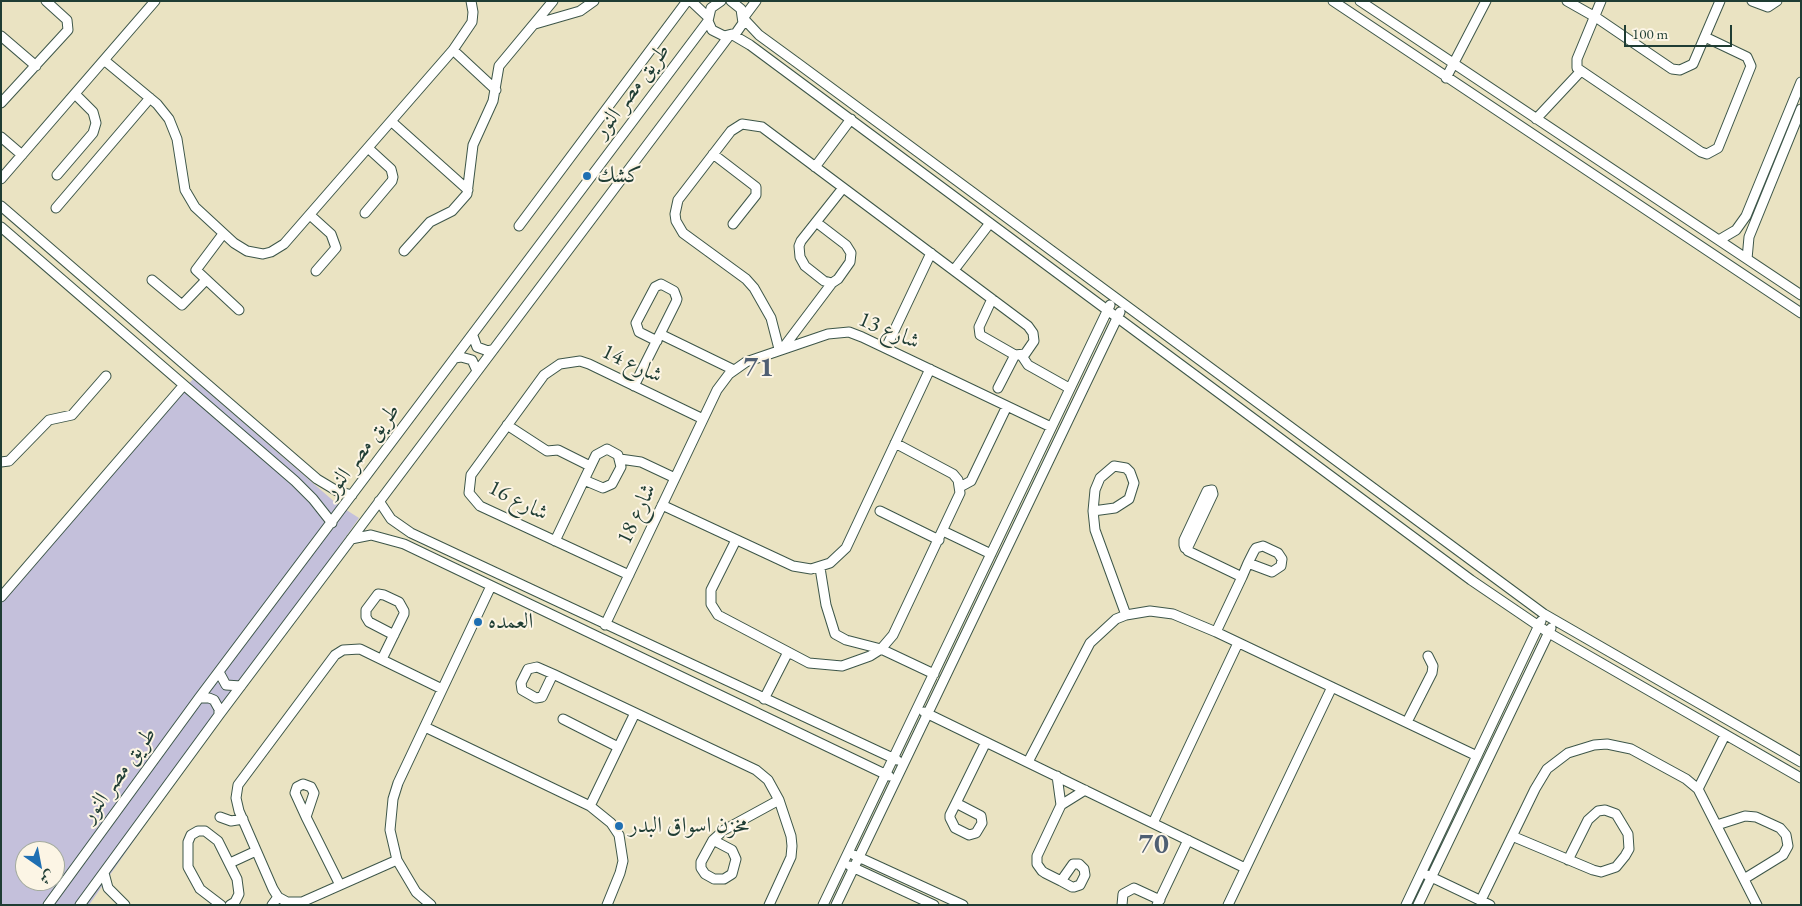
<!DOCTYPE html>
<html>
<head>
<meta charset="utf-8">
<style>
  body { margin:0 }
  #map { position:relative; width:1802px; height:906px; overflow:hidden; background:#eae3c2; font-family:"EB Garamond",Amiri,serif }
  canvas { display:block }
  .frame { position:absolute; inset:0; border:2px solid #1f3d34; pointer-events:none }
  .north { position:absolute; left:15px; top:841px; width:50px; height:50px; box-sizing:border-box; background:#fcf5e5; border:1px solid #a4ab9e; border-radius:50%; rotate:147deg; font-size:14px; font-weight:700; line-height:20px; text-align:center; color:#1f3d34 }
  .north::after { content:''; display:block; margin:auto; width:18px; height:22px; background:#1f6fb2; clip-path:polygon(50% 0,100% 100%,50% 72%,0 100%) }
  .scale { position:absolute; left:1624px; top:25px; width:108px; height:22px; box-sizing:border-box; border:2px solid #1f3d34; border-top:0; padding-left:6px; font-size:15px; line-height:18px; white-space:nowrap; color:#1f3d34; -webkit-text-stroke:4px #fcf5e5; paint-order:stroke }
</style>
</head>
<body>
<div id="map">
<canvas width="1802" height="906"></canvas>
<div class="frame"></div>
<div class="north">ش</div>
<div class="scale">100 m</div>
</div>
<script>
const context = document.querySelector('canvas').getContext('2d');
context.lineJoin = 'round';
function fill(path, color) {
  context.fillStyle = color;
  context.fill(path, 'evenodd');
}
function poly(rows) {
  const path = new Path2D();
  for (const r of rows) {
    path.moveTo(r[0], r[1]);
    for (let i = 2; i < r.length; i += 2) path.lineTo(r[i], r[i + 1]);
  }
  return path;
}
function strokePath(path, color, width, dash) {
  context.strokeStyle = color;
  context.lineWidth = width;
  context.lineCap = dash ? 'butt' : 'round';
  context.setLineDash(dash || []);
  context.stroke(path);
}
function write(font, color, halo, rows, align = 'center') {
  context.font = font + ' "EB Garamond",Amiri,serif';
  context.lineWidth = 4;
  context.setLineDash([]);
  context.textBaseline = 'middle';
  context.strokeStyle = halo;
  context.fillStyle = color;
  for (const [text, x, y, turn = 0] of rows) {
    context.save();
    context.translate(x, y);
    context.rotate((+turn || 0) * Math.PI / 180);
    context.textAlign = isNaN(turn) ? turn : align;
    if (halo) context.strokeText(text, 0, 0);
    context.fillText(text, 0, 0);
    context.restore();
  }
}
fill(poly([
  [193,379,337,504,359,518,89,905,1,905,1,600],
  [25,851,55,851,55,881,25,881]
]), '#c4c0db');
const minor = poly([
  [691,1,708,17],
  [721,1,711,8,708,21,712,30,724,36,736,33,743,23,741,9,731,1],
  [1333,1,1801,313],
  [1360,1,1801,295],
  [1567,1,1597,18,1672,69,1680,70,1693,64,1720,1],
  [1601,1,1577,59,1577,68,1701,152,1707,154,1718,148,1751,66,1747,57,1705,37],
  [1752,1,1768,7,1777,1],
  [744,17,756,1],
  [744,19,759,35,796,62,1544,614,1801,762],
  [535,24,580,11,594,1],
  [733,35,750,45,1471,580,1549,633,1801,778],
  [1,36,36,66],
  [453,50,496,90],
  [104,60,157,104,169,119,177,139,185,190,195,207,234,243,247,251,263,254,271,252,284,244,453,50,472,22,473,12,471,1],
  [1446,78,1486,1],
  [1,103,68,30,67,20,46,1],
  [1536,119,1580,72],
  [392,122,468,190],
  [1,137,22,155],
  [713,154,756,187,756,195,733,224],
  [815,167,851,119],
  [57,175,93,133,96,123,93,112,75,94],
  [1,179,155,1],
  [1,206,317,479,337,491,352,495],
  [56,208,150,98],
  [365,213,392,181,393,177,391,169,368,148],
  [310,215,331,234,335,245,336,248,316,271],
  [816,222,846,245,851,253,850,262,838,279,832,283,824,281,805,266,800,257,799,246,801,241,843,188],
  [519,226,687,1],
  [1,227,295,481,313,499,332,523],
  [223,234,196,270,239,310],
  [1719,240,1736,230,1746,216,1801,82],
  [404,251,430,222,452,211,467,194,473,145,493,101,499,66,553,1],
  [1747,259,1749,237,1801,109],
  [954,270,990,223],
  [152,280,182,305,206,280],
  [660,334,734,370],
  [473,336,477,347,488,351,494,349],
  [783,348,832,283],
  [886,348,931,253],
  [779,349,771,318,754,288,746,279,683,233,676,221,675,214,678,200,731,131,742,124,762,127,1028,326,1033,333,1034,341,1025,354,1015,355,980,335,979,327,992,299],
  [1022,356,1028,365,1069,388],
  [455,358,461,357,472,360,477,371],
  [634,386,676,302,677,299,674,291,661,284,655,287,636,323,639,332,657,341],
  [998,388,1015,355],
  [507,425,547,451,558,450,590,466],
  [620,459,641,462,675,478],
  [1,462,9,461,49,420,72,415,106,376],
  [960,487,971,481,1007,406],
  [379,501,391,519,411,533,897,760],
  [662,505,793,566,811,569,830,563,846,548,930,369],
  [880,511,939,540],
  [1093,511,1115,508,1129,499,1134,483,1130,472,1126,468,1114,466,1100,478,1095,490,1093,511,1095,530,1126,615],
  [943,531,991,554],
  [351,539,371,535,404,544,889,776],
  [736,540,711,590,711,604,718,615,809,663,842,666,870,656,881,649,893,635,960,493,958,480,953,474,895,443],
  [555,541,584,480,596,455,607,449,618,455,621,467,612,484,603,488,584,480],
  [1187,549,1213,494,1212,490,1207,491,1184,540,1184,545,1185,548,1187,549,1188,551,1242,577],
  [820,568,826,605,835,634,846,640,881,649,934,674],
  [629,575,480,506,469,493,471,475,544,375,560,364,580,361,589,364,703,419],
  [1,597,183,386],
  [605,625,717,390,729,374,746,362,828,334,849,332,862,337,1051,427],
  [1216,632,1242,577,1248,563,1254,551,1256,548,1263,546,1278,553,1282,559,1281,566,1272,572,1248,563],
  [382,659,404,614,404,611,399,602,384,595,378,594,366,610,366,617,369,622,394,635],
  [219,672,226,685,241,686],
  [553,674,542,697,536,698,522,690,521,683,528,669,537,667,553,674,756,770,768,780,779,800,791,836,792,846,791,857,769,905],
  [199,698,209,698,214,700,219,709,219,715],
  [764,699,788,652],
  [924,712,1245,868],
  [563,719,618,747],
  [1407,722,1432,673,1433,666,1428,656],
  [425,727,590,806,611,823,619,835,623,861,620,873,607,905],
  [1028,762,1090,643,1116,619,1126,615,1150,611,1173,614,1216,632,1477,756],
  [1057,776,1061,805],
  [1698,789,1725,735],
  [956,803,981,816,982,823,976,833,969,835,955,828,950,818,950,815,956,803,986,742],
  [590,806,635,713],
  [220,817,231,821,243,819],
  [306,817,314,793,311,787,303,784,297,787,295,793,306,817,340,885],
  [1153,823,1238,643],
  [1717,825,1745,816,1756,817,1780,828,1786,835,1788,846,1783,855,1744,879],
  [1512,836,1593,870,1601,872,1616,867,1625,856,1629,849,1628,834,1616,814,1605,810,1598,811,1588,820,1568,860],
  [713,840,701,862,701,868,705,874,714,879,724,879,732,874,736,859,732,850,713,840,724,830,779,800],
  [854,855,963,905],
  [397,860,302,902,287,902,278,897,273,889,239,811,236,798,238,785,335,655,343,650,360,649,442,689],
  [230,863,256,851],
  [850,866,934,905],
  [104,873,108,888,125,905],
  [1427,875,1490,905],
  [1061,881,1073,864,1079,864,1084,869,1085,875,1080,885,1074,887,1072,887,1061,881,1045,873,1042,871,1037,864,1037,856,1061,805,1085,790],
  [1481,900,1535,789,1547,769,1568,753,1594,745,1607,744,1631,749,1686,779,1698,789,1757,905],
  [48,905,199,698,708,21],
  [80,905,219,715,729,36],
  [221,905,200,889,188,867,188,842,191,835,198,831,205,831,218,841,237,879,239,894,235,902,230,905],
  [272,905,278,897],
  [431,905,416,892,397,860,390,830,393,799,398,783,491,586],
  [823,905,1110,305],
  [836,905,1120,312],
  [1122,905,1123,894,1134,888,1160,900],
  [1157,905,1188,840],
  [1228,905,1332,687],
  [1406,905,1541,621],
  [1418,905,1551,628]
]);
strokePath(minor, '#3d5649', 11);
strokePath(minor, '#fff', 9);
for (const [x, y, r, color] of [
  [587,176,5,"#1f6fb2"],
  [478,622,5,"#1f6fb2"],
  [619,826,5,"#1f6fb2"]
]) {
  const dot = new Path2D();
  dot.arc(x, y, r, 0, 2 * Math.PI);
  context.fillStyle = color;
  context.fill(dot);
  strokePath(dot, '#fcf5e5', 2);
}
write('22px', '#1f3d34', '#fcf5e5', [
  ["طريق مصر النور",632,91,-53],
  ["شارع 13",889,331,23],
  ["شارع 14",632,364,25],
  ["طريق مصر النور",362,451,-53],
  ["شارع 16",518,501,27],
  ["شارع 18",637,514,-65],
  ["طريق مصر النور",119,775,-54]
]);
write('22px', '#1f3d34', '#fcf5e5', [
  ["كشك",597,176],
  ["العمده",488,622],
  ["مخزن اسواق البدر",629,826]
], 'left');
context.letterSpacing = '1px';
write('bold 28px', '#4f5f73', '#fcf5e5', [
  ["71",759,368],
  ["70",1154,845]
]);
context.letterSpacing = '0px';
</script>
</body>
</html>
